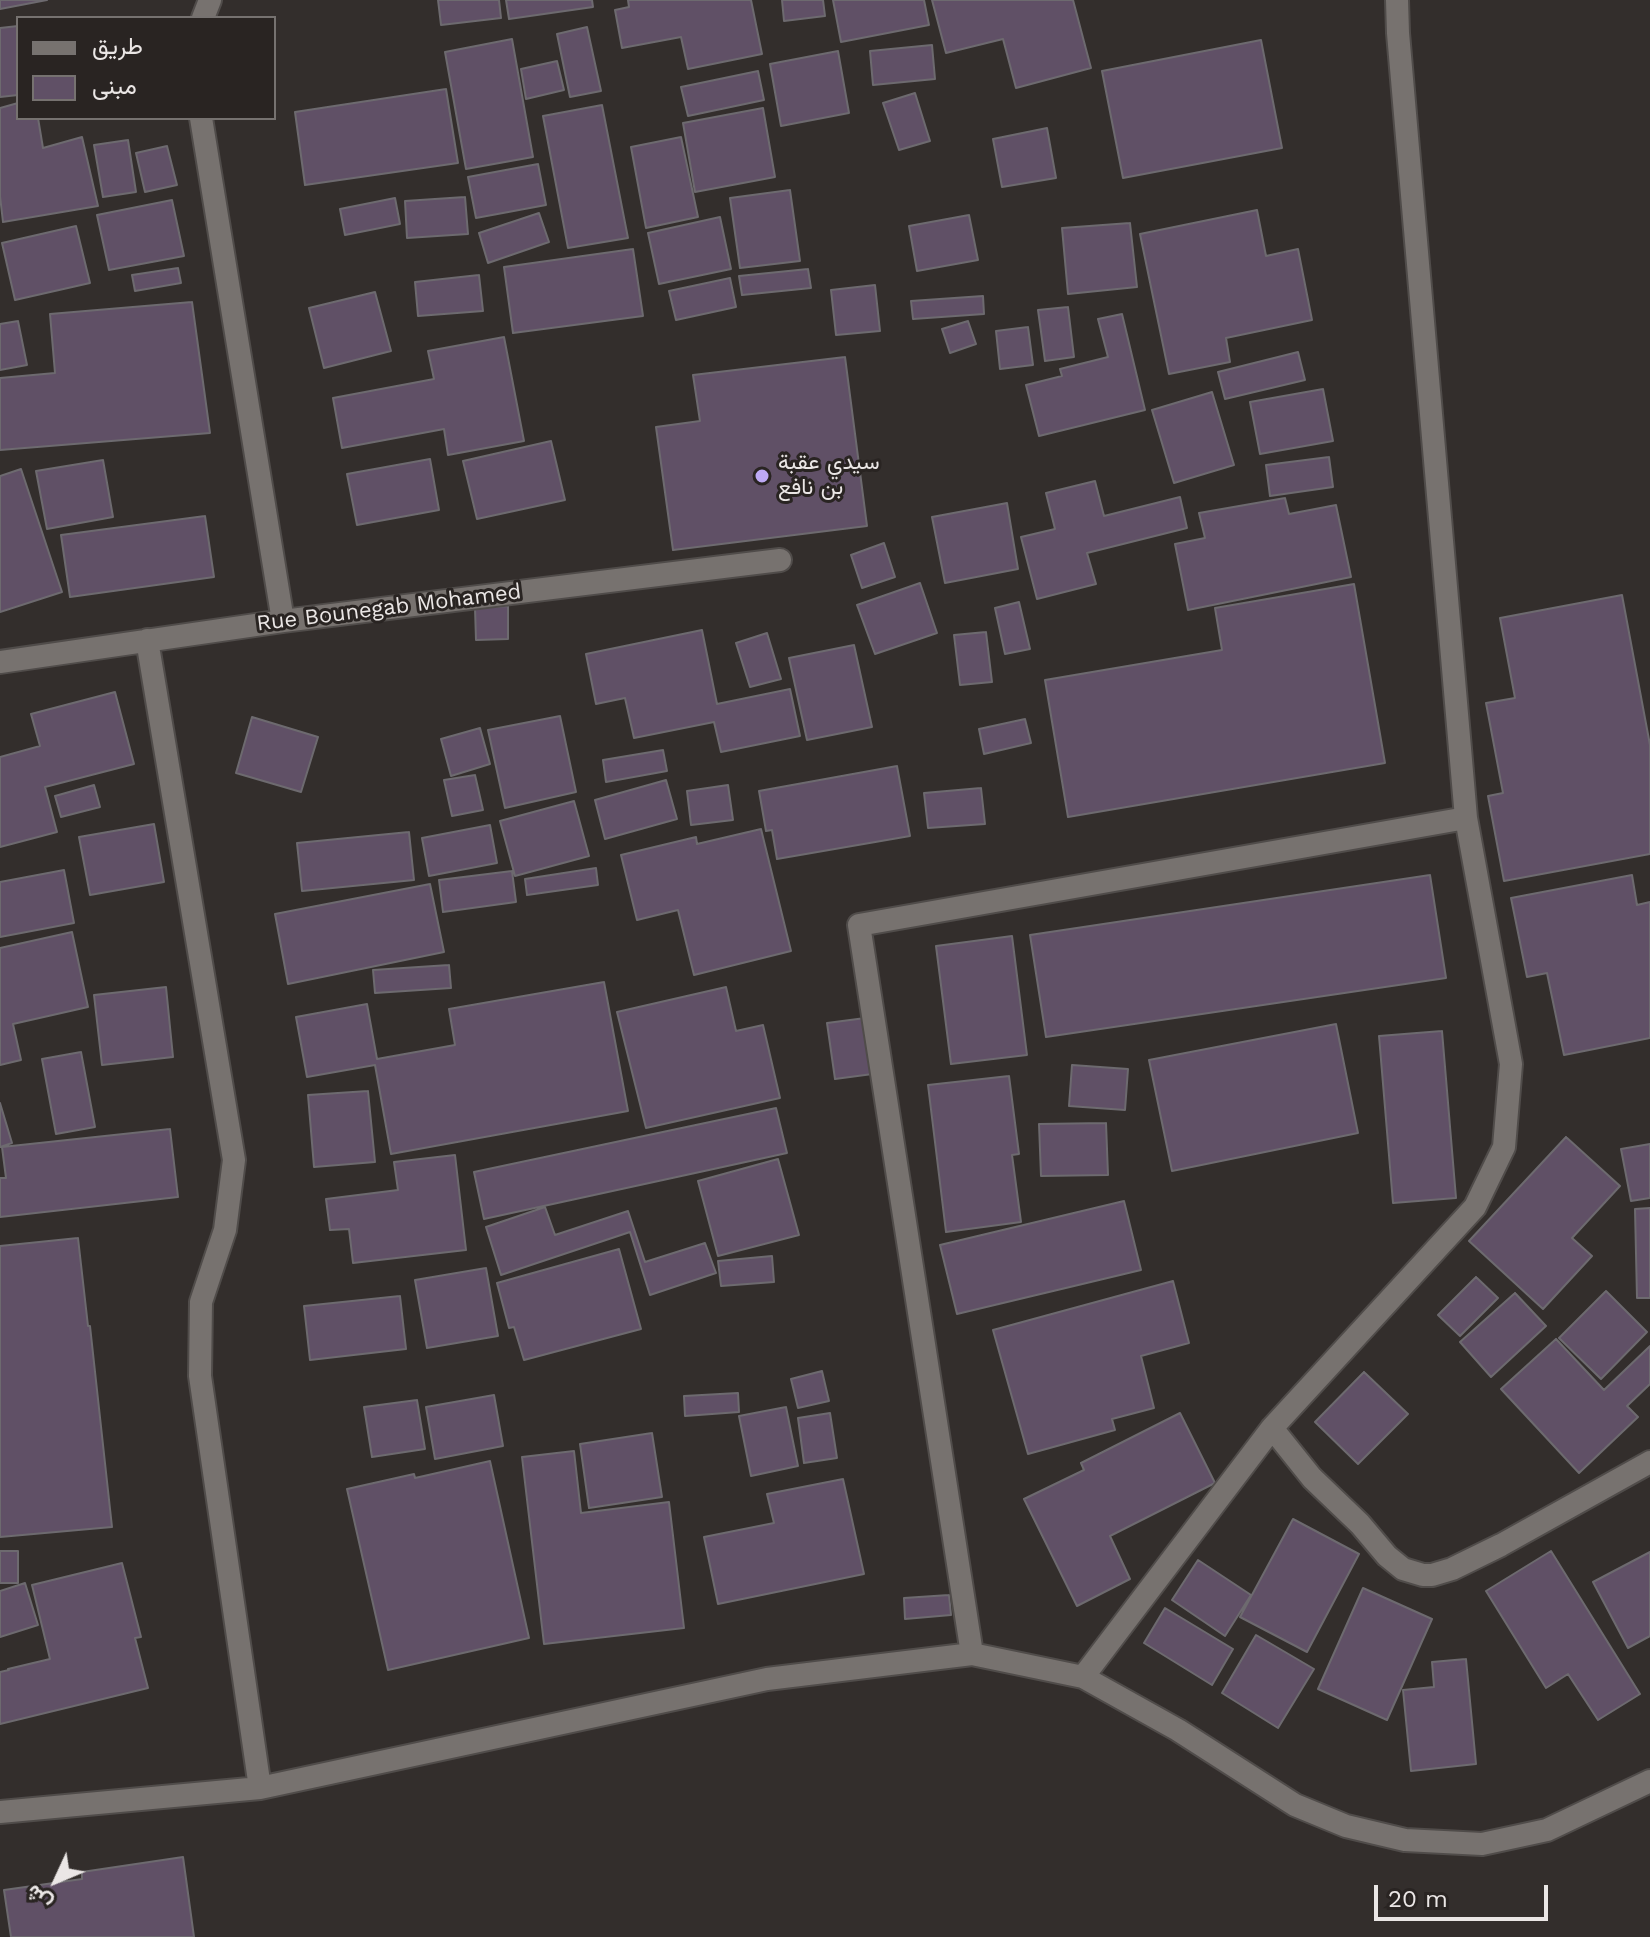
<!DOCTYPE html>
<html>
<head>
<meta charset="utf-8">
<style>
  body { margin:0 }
  #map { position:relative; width:1650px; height:1937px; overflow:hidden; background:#332e2c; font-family:"Work Sans",Vazirmatn,sans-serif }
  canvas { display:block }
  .legend { position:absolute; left:16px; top:16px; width:260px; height:104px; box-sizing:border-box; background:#292422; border:2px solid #767270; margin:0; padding:10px 14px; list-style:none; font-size:24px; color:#eae6e5 }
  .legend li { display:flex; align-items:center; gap:16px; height:40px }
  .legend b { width:40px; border:2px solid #767270 }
  .north { position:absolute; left:16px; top:1841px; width:80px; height:80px; -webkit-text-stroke:6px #292422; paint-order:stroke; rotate:226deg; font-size:22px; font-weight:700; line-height:32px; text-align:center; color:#eae6e5 }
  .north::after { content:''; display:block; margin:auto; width:28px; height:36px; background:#eae6e5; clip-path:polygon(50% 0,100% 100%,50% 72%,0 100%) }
  .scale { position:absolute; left:1374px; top:1885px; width:174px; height:36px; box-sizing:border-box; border:4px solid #eae6e5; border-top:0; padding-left:10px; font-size:24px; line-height:28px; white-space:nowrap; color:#eae6e5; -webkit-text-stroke:6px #292422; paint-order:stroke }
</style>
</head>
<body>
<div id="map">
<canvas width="1650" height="1937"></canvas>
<ul class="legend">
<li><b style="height:10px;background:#77726f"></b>طريق</li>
<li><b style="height:22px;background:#605066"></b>مبنى</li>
</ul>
<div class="north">ش</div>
<div class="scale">20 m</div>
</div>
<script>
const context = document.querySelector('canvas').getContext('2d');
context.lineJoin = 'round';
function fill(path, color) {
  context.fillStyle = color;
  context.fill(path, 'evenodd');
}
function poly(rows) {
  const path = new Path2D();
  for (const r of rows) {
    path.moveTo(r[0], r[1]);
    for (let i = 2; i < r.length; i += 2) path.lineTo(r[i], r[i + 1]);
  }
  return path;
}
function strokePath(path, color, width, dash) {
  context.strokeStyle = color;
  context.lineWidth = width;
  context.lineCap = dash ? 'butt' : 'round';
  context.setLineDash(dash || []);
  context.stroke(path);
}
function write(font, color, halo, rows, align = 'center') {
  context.font = font + ' "Work Sans",Vazirmatn,sans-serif';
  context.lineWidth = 6;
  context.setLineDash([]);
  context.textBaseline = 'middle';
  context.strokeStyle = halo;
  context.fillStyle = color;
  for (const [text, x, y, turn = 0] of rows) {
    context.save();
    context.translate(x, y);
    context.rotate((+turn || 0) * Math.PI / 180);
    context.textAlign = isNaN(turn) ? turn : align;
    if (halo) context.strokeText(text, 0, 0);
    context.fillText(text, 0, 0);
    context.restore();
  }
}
const building = poly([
  [0,0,47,0,0,9,0,0],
  [438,0,499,0,501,18,441,25,438,0],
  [506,0,592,0,593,7,509,19,506,0],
  [628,0,751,0,762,54,688,69,681,37,622,48,615,10,629,7,628,0],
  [782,0,823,0,825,16,784,21,782,0],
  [833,0,924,0,929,25,841,42,833,0],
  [932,0,1073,0,1091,68,1016,88,1003,39,946,53,932,0],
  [18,26,18,95,0,97,0,28,18,26],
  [587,27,601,91,570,97,557,34,587,27],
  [512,39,533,157,466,169,445,52,512,39],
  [1261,40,1282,148,1123,178,1102,71,1261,40],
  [932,45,935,79,873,85,870,51,932,45],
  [838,51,849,113,781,126,770,64,838,51],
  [557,61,564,90,526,99,521,69,557,61],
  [758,71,764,100,688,116,681,87,758,71],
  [446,89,458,163,305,185,295,112,446,89],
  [915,93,930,141,899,150,883,103,915,93],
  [18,103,18,118,38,118,43,148,82,137,98,206,3,222,0,196,0,108,18,103],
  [602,105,628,238,568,248,543,116,602,105],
  [763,108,775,177,695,192,683,123,763,108],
  [1047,128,1056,178,1002,187,993,139,1047,128],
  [681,137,698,217,646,228,631,147,681,137],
  [128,140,136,192,103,197,94,145,128,140],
  [167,146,177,185,145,192,136,153,167,146],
  [538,164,546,205,476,218,468,177,538,164],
  [790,190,800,261,740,268,730,198,790,190],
  [465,197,468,234,407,238,405,201,465,197],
  [395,198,400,224,345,235,340,209,395,198],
  [172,200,184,256,109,270,97,215,172,200],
  [1257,210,1266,256,1298,249,1312,320,1226,338,1230,362,1169,374,1140,234,1257,210],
  [539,213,549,242,488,263,479,233,539,213],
  [969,215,978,260,917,271,909,226,969,215],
  [720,217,731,269,659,284,648,233,720,217],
  [1130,223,1137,287,1068,294,1062,228,1130,223],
  [76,226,90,283,15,300,2,243,76,226],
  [633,249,643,316,513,333,504,267,633,249],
  [178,268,181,283,135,291,132,275,178,268],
  [808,269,811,288,742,295,739,276,808,269],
  [479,275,483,311,418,316,415,282,479,275],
  [730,278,736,307,676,320,669,291,730,278],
  [875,285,880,331,836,335,831,290,875,285],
  [375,292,391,351,324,368,309,308,375,292],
  [983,296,984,314,913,319,911,301,983,296],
  [192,302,210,433,0,450,0,378,55,373,50,314,192,302],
  [1068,307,1074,357,1045,361,1038,310,1068,307],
  [1122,314,1145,410,1039,436,1026,385,1062,376,1060,369,1108,357,1098,319,1122,314],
  [18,321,27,365,0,370,0,324,18,321],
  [968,321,976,344,950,353,942,329,968,321],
  [1028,327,1033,365,1000,369,996,331,1028,327],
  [504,337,524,441,448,455,444,429,342,448,333,398,434,379,428,351,504,337],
  [1298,352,1305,380,1225,399,1218,372,1298,352],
  [845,357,867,526,673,550,656,427,700,421,693,375,845,357],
  [1323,389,1333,441,1260,454,1250,402,1323,389],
  [1212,392,1234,465,1174,483,1152,410,1212,392],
  [551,441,565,500,477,519,463,461,551,441],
  [1329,457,1333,487,1270,496,1266,465,1329,457],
  [430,459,439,510,357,525,347,474,430,459],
  [103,460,113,517,47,529,36,471,103,460],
  [21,469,62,592,0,612,0,476,21,469],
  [1095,481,1104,516,1180,497,1187,528,1087,553,1096,584,1037,599,1021,537,1055,529,1046,493,1095,481],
  [1285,498,1289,514,1336,505,1351,577,1188,610,1175,544,1205,538,1199,513,1285,498],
  [1007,503,1018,569,945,583,932,517,1007,503],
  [205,516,214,577,70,597,61,535,205,516],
  [884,543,895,577,862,588,851,555,884,543],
  [920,583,937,633,875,654,857,605,920,583],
  [1354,584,1385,763,1068,817,1045,680,1222,650,1215,608,1354,584],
  [1622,595,1650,745,1650,854,1504,881,1488,796,1503,793,1486,703,1515,698,1500,618,1622,595],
  [1019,602,1030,649,1005,654,995,608,1019,602],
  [508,606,508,639,476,640,475,608,508,606],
  [702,630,717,704,790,689,800,736,721,752,714,722,634,738,625,698,596,704,586,654,702,630],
  [986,632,992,682,960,685,954,635,986,632],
  [767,633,781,679,750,687,736,643,767,633],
  [854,645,872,727,807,740,789,658,854,645],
  [115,692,134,764,45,787,57,832,0,847,0,757,40,746,31,714,115,692],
  [560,716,576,792,505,808,488,730,560,716],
  [252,717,318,737,301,792,236,773,252,717],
  [1025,719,1031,743,984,754,979,729,1025,719],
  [480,728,490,764,451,776,441,739,480,728],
  [663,750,667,771,606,782,603,760,663,750],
  [897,766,910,836,777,859,772,830,766,831,759,791,897,766],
  [475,775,483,810,452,816,444,780,475,775],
  [666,780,677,819,605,839,595,800,666,780],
  [94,785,100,807,61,817,55,796,94,785],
  [728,785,733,820,691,825,687,791,728,785],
  [981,788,985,824,928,828,924,793,981,788],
  [574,801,589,856,515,876,500,821,574,801],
  [154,824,164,882,90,895,79,837,154,824],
  [490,825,497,863,429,876,422,838,490,825],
  [761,829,791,951,694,975,678,910,637,920,621,855,696,837,697,844,761,829],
  [409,832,414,880,302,891,297,843,409,832],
  [596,868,598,885,527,895,525,879,596,868],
  [64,870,74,923,0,937,0,882,64,870],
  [512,871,516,902,443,912,439,880,512,871],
  [1430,875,1446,978,1046,1037,1030,935,1430,875],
  [1632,875,1637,905,1650,902,1650,1038,1564,1055,1547,973,1527,977,1511,898,1632,875],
  [430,884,444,952,288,984,275,914,430,884],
  [72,932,88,1007,13,1024,21,1060,0,1065,0,948,72,932],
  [1012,936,1027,1055,951,1064,936,946,1012,936],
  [449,965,451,988,375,993,373,970,449,965],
  [604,982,628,1111,391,1154,375,1065,307,1077,296,1017,367,1004,377,1059,455,1045,449,1009,604,982],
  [166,987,173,1057,102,1065,94,995,166,987],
  [726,987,736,1031,763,1025,780,1098,646,1128,617,1012,726,987],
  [873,1017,880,1073,835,1079,827,1023,873,1017],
  [1336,1024,1358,1133,1172,1171,1149,1060,1336,1024],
  [1442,1031,1456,1198,1393,1203,1379,1036,1442,1031],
  [81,1052,95,1127,56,1134,42,1059,81,1052],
  [1072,1065,1128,1069,1125,1110,1069,1106,1072,1065],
  [1009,1076,1019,1154,1012,1155,1021,1222,946,1232,928,1085,1009,1076],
  [368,1091,375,1162,314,1167,308,1095,368,1091],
  [0,1103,12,1143,0,1147,0,1103],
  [776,1108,787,1153,484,1219,474,1172,776,1108],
  [1106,1123,1108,1175,1041,1176,1039,1124,1106,1123],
  [170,1129,178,1197,0,1217,0,1178,6,1178,2,1147,170,1129],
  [1566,1137,1620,1186,1572,1238,1592,1256,1543,1309,1469,1241,1566,1137],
  [1650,1144,1650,1198,1631,1201,1621,1149,1650,1144],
  [455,1155,466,1250,353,1263,349,1229,330,1230,326,1199,398,1190,394,1162,455,1155],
  [778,1159,799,1235,718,1256,698,1181,778,1159],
  [1124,1201,1141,1270,957,1314,940,1245,1124,1201],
  [545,1207,555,1235,628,1211,645,1262,705,1243,716,1273,650,1295,630,1232,501,1275,486,1227,545,1207],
  [1650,1208,1650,1298,1637,1298,1635,1209,1650,1208],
  [78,1238,88,1326,90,1326,112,1527,0,1537,0,1246,78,1238],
  [619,1249,641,1329,524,1360,514,1327,509,1328,497,1283,619,1249],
  [772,1256,774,1282,721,1286,718,1261,772,1256],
  [486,1268,498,1336,427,1348,415,1280,486,1268],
  [1476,1277,1498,1298,1460,1336,1438,1315,1476,1277],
  [1173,1281,1189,1343,1141,1356,1154,1408,1112,1419,1115,1430,1028,1454,993,1330,1173,1281],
  [1606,1291,1647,1332,1601,1379,1559,1338,1606,1291],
  [1515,1293,1546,1326,1491,1377,1460,1342,1515,1293],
  [400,1296,406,1349,310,1360,304,1306,400,1296],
  [1556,1339,1604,1390,1650,1346,1650,1384,1627,1406,1638,1417,1579,1473,1501,1389,1556,1339],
  [822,1371,829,1401,798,1408,791,1379,822,1371],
  [1364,1372,1408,1414,1358,1464,1315,1422,1364,1372],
  [738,1393,739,1412,685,1416,684,1396,738,1393],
  [494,1395,503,1446,435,1459,426,1407,494,1395],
  [417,1400,425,1449,372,1457,364,1407,417,1400],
  [786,1407,798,1466,751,1476,739,1416,786,1407],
  [830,1413,837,1458,804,1463,798,1418,830,1413],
  [1180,1413,1215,1483,1110,1536,1130,1579,1077,1606,1024,1499,1084,1470,1081,1463,1180,1413],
  [652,1433,662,1497,589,1508,580,1444,652,1433],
  [574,1451,581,1513,669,1502,684,1628,544,1644,522,1457,574,1451],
  [490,1461,529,1638,388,1670,347,1489,414,1474,415,1478,490,1461],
  [843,1479,864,1574,718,1604,704,1537,774,1523,767,1494,843,1479],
  [1293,1519,1359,1554,1307,1652,1240,1617,1293,1519],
  [0,1551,18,1551,18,1583,0,1583,0,1551],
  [1551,1551,1640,1694,1598,1720,1568,1674,1546,1688,1486,1591,1551,1551],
  [1650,1552,1650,1636,1628,1648,1593,1582,1650,1552],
  [1198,1560,1251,1595,1225,1636,1172,1600,1198,1560],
  [122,1563,141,1637,135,1638,148,1688,0,1724,0,1672,9,1670,8,1669,50,1659,32,1585,122,1563],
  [25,1583,38,1625,0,1637,0,1591,25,1583],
  [1363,1588,1432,1619,1387,1720,1318,1689,1363,1588],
  [949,1595,951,1615,905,1619,904,1598,949,1595],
  [1165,1608,1233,1649,1212,1685,1144,1643,1165,1608],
  [1256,1635,1314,1669,1278,1728,1222,1693,1256,1635],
  [1466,1659,1476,1764,1411,1771,1403,1690,1434,1687,1432,1662,1466,1659],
  [183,1857,194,1937,11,1937,4,1890,82,1879,82,1872,183,1857]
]);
fill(building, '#605066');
strokePath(building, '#6d6a6f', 2);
const minor = poly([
  [203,18,210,0],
  [201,118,283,621],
  [147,640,234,1160,225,1230,201,1302,200,1376,260,1788],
  [0,662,283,621,780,560],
  [1272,1428,1312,1478,1360,1524,1387,1556,1403,1569,1423,1575,1432,1575,1452,1569,1501,1545,1650,1462],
  [972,1654,859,925,1466,818,1398,33,1397,0],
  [1083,1677,1272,1428,1475,1207,1504,1147,1511,1064,1466,818],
  [0,1812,260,1788,767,1679,972,1654,1083,1677,1178,1730,1295,1805,1346,1826,1405,1840,1482,1844,1547,1830,1650,1781]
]);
strokePath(minor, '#504c4a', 26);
strokePath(minor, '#77726f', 22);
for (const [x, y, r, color] of [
  [762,476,8,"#bda9f5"]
]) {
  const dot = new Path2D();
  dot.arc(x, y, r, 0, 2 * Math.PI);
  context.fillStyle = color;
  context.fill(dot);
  strokePath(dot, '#292422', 3);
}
write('22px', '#eae6e5', '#292422', [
  ["سيدي عقبة",778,463],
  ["بن نافع",778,488]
], 'left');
write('22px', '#eae6e5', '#292422', [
  ["Rue Bounegab Mohamed",389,608,-7]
]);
</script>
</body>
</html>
